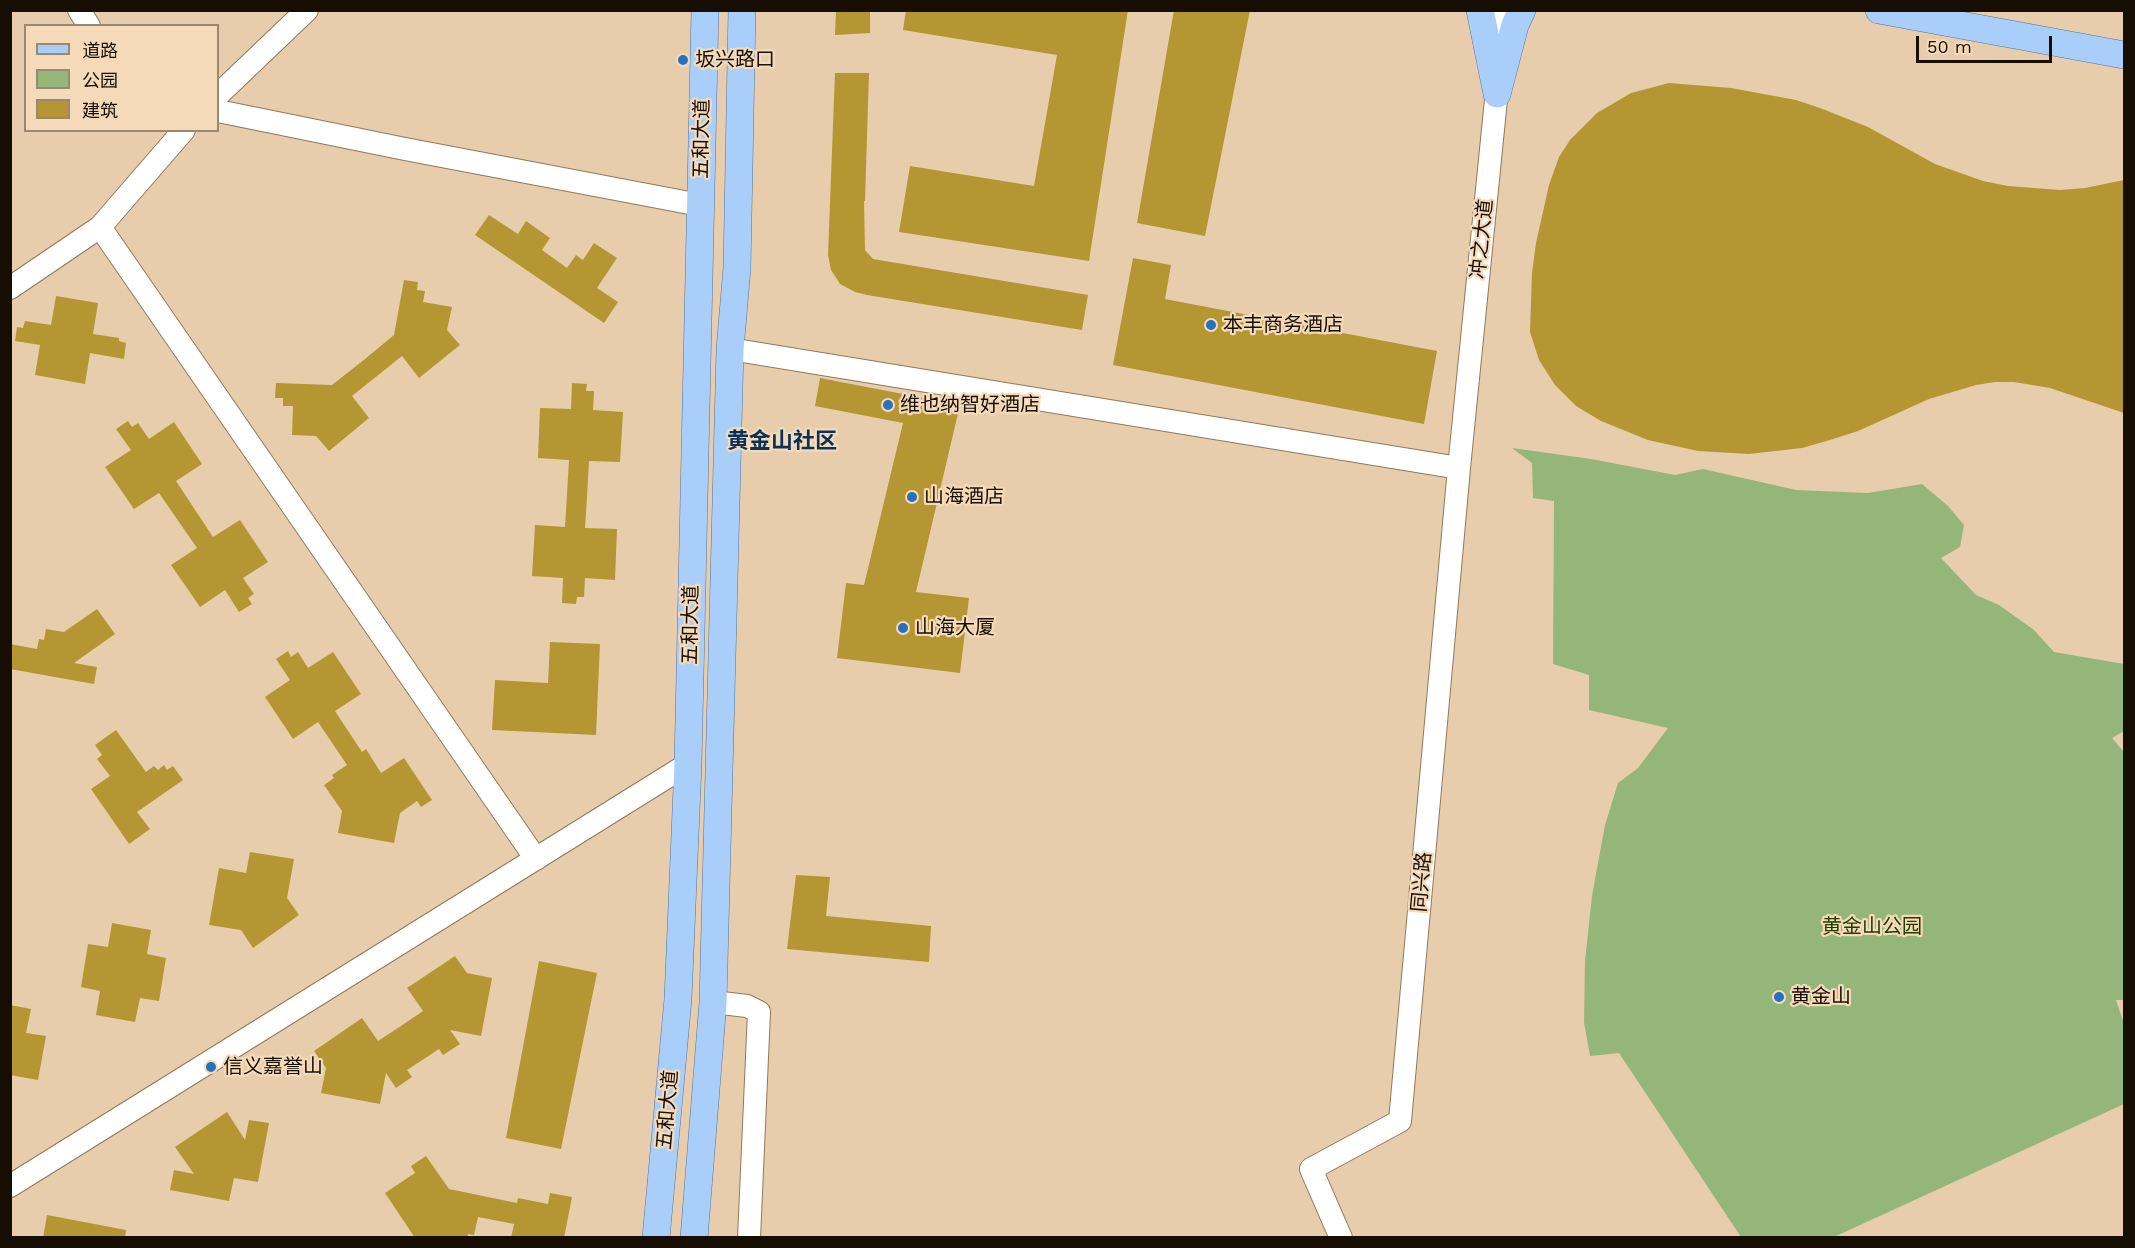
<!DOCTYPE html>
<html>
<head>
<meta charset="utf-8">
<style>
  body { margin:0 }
  #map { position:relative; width:2135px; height:1248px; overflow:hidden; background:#e7cdac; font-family:"Work Sans","Noto Sans SC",sans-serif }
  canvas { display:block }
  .frame { position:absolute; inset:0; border:12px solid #160d03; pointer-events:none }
  .legend { position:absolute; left:24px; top:24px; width:195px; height:108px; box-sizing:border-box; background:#f5dab9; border:2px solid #9c8870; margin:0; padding:8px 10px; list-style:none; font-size:18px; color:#160d03 }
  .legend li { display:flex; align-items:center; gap:12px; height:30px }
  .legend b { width:30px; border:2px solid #9c8870 }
  .scale { position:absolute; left:1916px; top:36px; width:136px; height:27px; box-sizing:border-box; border:3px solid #160d03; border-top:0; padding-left:8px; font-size:18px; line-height:21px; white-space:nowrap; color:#160d03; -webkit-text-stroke:4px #f5dab9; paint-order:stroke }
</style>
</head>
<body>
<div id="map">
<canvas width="2135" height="1248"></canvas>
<div class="frame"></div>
<ul class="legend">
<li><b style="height:8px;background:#a9cef9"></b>道路</li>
<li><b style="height:16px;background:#94b67b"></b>公园</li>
<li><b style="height:16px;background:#b49733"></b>建筑</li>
</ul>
<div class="scale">50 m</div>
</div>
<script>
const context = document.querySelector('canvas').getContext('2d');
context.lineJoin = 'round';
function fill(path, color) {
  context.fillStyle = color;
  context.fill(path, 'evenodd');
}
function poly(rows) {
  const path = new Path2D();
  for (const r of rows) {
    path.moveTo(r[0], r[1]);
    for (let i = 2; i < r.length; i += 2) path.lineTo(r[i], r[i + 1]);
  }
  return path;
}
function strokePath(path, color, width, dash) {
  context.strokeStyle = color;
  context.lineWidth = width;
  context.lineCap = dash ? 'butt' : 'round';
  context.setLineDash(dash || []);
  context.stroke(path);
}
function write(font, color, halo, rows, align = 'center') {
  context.font = font + ' "Work Sans","Noto Sans SC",sans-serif';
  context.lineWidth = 4.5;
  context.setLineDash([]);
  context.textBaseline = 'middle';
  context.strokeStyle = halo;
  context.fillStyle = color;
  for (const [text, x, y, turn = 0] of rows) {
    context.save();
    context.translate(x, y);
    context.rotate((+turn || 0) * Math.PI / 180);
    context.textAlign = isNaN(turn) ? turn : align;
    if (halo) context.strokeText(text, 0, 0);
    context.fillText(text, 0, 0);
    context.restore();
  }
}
fill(poly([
  [1512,448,1591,459,1675,475,1703,469,1796,490,1868,493,1922,484,1948,506,1964,525,1960,547,1941,558,1976,595,1999,605,2034,630,2054,652,2124,664,2124,731,2112,738,2124,752,2124,1000,2116,1000,2124,1024,2124,1104,1834,1237,1741,1237,1619,1053,1590,1056,1584,1022,1585,961,1592,896,1605,825,1618,783,1638,768,1668,728,1589,710,1589,675,1553,664,1554,501,1533,498,1532,463]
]), '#94b67b');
fill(poly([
  [836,10,870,10,870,33,835,35],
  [906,10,1128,10,1089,261,899,232,910,166,1034,186,1057,55,903,30],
  [1174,10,1250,10,1205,236,1137,223],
  [835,73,869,73,865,201,864,201,865,250,873,259,1088,295,1082,330,867,295,855,292,840,284,831,270,828,255],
  [1669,83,1731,88,1796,100,1820,108,1868,127,1935,164,1983,181,2008,186,2060,190,2085,188,2124,180,2124,413,2050,388,2014,382,1995,382,1976,385,1929,399,1858,431,1830,440,1802,448,1749,454,1698,451,1648,440,1601,421,1576,406,1555,385,1539,360,1530,332,1532,273,1536,243,1549,185,1559,157,1570,140,1597,113,1631,93],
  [489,215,518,234,526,221,550,238,542,250,567,268,576,255,583,260,594,243,617,258,597,288,618,302,604,323,475,235],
  [1133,258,1171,265,1165,299,1437,351,1424,424,1113,365],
  [404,280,418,282,417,290,425,291,423,302,452,307,447,330,460,345,419,378,402,356,352,396,369,418,329,451,316,436,292,435,293,406,283,406,283,398,275,398,276,383,332,385,365,359,394,335],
  [56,296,98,303,93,334,119,338,119,341,126,343,124,359,90,353,85,384,35,375,40,345,15,341,17,327,23,328,25,321,51,325],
  [820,378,960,405,916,592,969,598,960,673,837,658,846,583,864,585,903,423,815,406],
  [572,383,587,384,586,391,594,391,593,410,623,412,620,462,589,461,587,497,585,528,617,529,615,580,585,578,584,597,577,597,576,604,562,603,563,578,532,576,535,525,565,527,569,460,538,458,540,408,571,409],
  [128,421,132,427,138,423,149,439,174,422,202,464,176,481,213,537,240,520,268,562,243,578,254,594,248,598,252,604,239,612,225,590,200,607,171,565,197,548,159,493,134,509,105,467,131,450,116,429],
  [97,609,115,634,74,663,97,667,94,684,10,669,10,644,37,649,39,639,44,640,46,629,64,632],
  [550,642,600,644,596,735,492,730,495,680,548,683],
  [288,651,291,657,298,652,308,668,333,652,361,694,335,711,362,752,366,749,381,773,404,758,432,800,421,807,417,801,400,813,394,843,338,833,342,811,324,785,334,778,332,775,347,765,318,722,293,739,265,697,290,680,276,659],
  [116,730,146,772,154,766,158,770,164,765,167,770,173,766,183,780,137,812,150,829,129,844,91,789,110,776,97,759,102,755,95,745],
  [250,852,294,859,287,898,299,915,253,948,241,930,209,925,219,868,246,873],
  [796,875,830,877,826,916,931,926,929,962,787,949],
  [112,923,151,930,147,954,166,958,159,1001,140,998,135,1022,96,1015,100,991,81,987,88,944,108,947],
  [455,956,467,973,492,978,481,1036,450,1030,460,1044,443,1055,439,1049,407,1070,412,1077,396,1088,386,1073,380,1104,321,1093,326,1068,314,1051,362,1018,378,1041,401,1026,423,1011,407,988],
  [539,961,597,973,561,1149,506,1138],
  [10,1005,31,1009,26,1033,46,1036,38,1080,10,1075],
  [227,1112,245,1140,249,1120,269,1123,258,1182,234,1178,229,1201,170,1190,174,1170,194,1174,175,1147],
  [426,1156,449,1189,517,1203,518,1198,548,1204,550,1193,572,1197,564,1238,511,1238,514,1224,478,1217,474,1235,468,1234,468,1237,415,1238,385,1193,415,1173,411,1166],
  [47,1215,126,1230,125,1238,43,1238]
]), '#b49733');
const minor = poly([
  [79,10,89,26],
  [218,95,307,10],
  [218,111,405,149,700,205],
  [100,227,536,859],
  [10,288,100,227,184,130],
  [730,349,1459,468],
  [713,1002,747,1006,759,1012,749,1238],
  [10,1186,688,764],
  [1341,1238,1311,1169,1400,1121,1459,468,1505,10]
]);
const major = poly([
  [1480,10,1496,89],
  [1879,10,2124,55],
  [1497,94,1515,25,1522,10],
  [656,1238,678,999,688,764,705,10],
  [694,1238,713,1002,730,349,737,268,742,10]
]);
strokePath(minor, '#90795a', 24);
strokePath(major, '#5075a0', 28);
strokePath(minor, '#fff', 22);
strokePath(major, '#a9cef9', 27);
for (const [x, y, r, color] of [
  [683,60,6,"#2471c0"],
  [1211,325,6,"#2471c0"],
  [888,405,6,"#2471c0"],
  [912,497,6,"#2471c0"],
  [903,628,6,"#2471c0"],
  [1779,997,6,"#2471c0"],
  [211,1067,6,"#2471c0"]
]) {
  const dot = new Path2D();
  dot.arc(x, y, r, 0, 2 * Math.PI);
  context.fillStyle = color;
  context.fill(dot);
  strokePath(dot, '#f5dab9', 2);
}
write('20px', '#160d03', '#f5dab9', [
  ["坂兴路口",695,60],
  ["本丰商务酒店",1223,325],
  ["维也纳智好酒店",900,405],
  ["山海酒店",924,497],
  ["山海大厦",915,628],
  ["黄金山",1791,997],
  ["信义嘉誉山",223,1067]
], 'left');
write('20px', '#160d03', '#f5dab9', [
  ["五和大道",702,139,-89],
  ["冲之大道",1482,239,-84],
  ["五和大道",691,625,-89],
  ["同兴路",1422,882,-85],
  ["五和大道",668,1110,-85]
]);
write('20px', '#203d00', '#f5dab9', [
  ["黄金山公园",1872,927]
]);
write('bold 22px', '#0c3157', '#f5dab9', [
  ["黄金山社区",782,442]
]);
</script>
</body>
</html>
